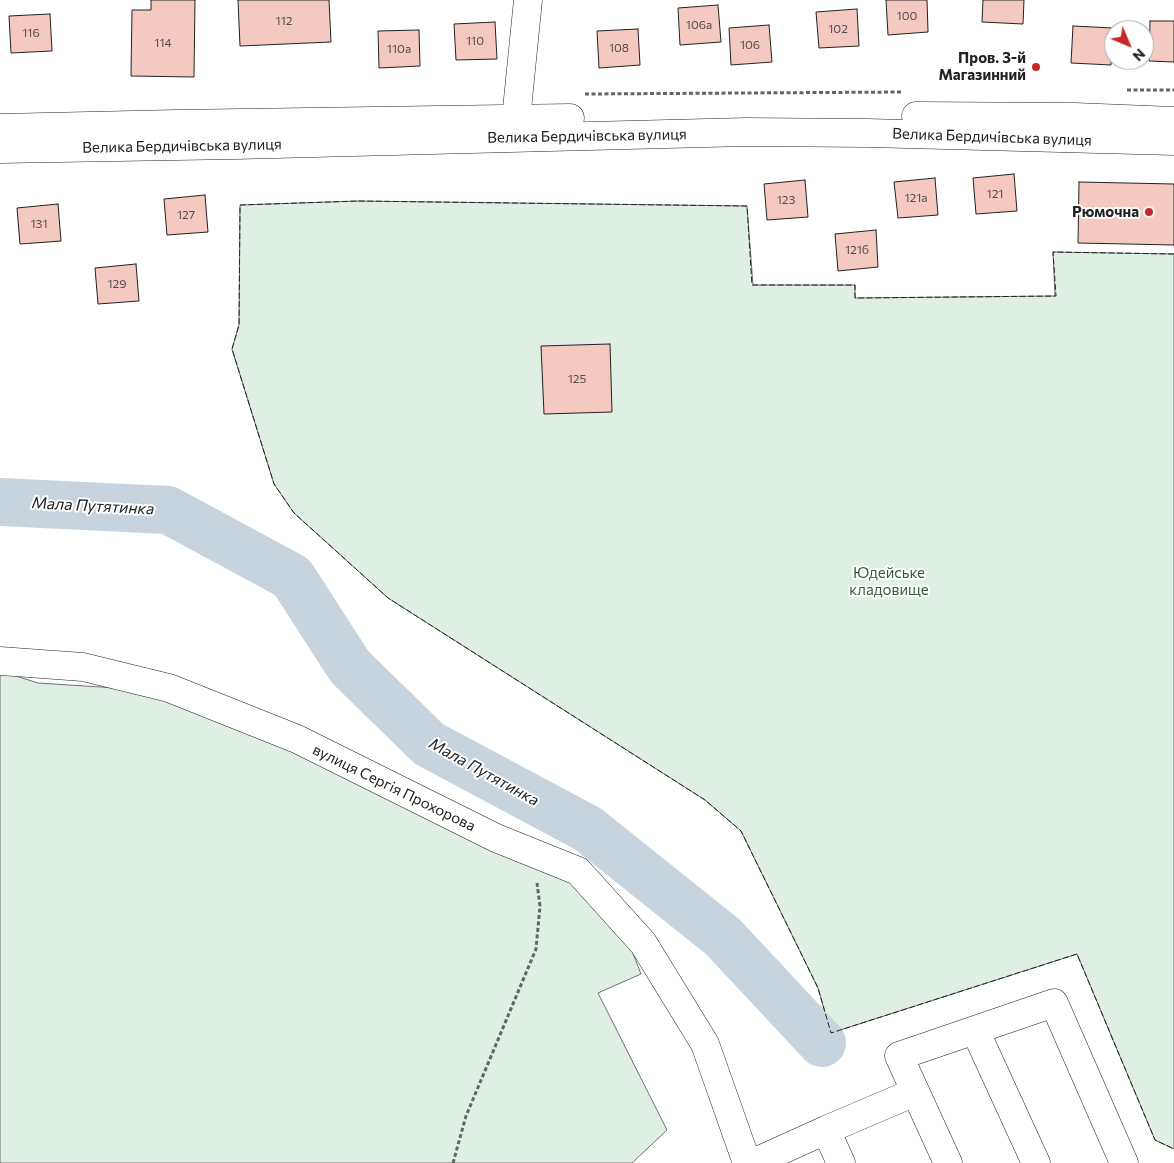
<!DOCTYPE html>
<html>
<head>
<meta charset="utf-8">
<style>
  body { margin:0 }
  #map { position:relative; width:1174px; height:1163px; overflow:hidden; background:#fff; font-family:Commissioner,sans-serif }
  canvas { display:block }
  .north { position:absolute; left:1104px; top:20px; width:50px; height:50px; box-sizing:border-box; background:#fff; border:1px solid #a7a7a7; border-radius:50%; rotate:135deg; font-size:14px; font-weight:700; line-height:20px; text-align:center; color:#222 }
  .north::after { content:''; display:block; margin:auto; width:18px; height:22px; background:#c62828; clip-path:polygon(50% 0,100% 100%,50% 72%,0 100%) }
</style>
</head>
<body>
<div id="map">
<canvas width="1174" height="1163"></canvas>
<div class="north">N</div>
</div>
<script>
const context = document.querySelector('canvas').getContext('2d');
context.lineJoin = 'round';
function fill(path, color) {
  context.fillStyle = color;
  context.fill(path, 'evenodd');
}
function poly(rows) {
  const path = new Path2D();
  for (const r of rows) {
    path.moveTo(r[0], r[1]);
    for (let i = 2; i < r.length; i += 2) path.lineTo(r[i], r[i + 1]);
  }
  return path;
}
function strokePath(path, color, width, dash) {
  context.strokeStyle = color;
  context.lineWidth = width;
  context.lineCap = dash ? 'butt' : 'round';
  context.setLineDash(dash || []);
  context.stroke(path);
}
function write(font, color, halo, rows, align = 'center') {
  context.font = font + ' Commissioner,sans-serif';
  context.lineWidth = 4;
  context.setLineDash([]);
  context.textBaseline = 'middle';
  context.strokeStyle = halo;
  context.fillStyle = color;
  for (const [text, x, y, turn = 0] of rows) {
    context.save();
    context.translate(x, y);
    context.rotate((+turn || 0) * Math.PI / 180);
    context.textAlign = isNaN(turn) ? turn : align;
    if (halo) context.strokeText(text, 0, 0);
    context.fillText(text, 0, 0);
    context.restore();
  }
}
const green = poly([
  [358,201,747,206,753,285,855,285,855,298,1055,296,1053,252,1174,254,1174,1149,1155,1140,1077,954,831,1033,818,988,741,831,705,800,388,598,294,513,274,484,232,349,239,325,240,205,358,201],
  [0,671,38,683,163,691,610,895,641,974,598,993,667,1130,632,1163,0,1163,0,671]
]);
fill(green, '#e0efe3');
strokePath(green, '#6f6f6f', 1);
strokePath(poly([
  [0,502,168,510,292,577,350,667,429,744,588,829,723,937,822,1043]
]), '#c7d3dd', 48);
const building = poly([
  [151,0,195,0,194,77,131,76,132,10,151,10,151,0],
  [238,0,329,0,331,42,240,46,238,0],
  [886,0,927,0,928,32,888,35,886,0],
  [983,0,1024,0,1023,24,982,22,983,0],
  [718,5,721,42,680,45,678,8,718,5],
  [857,9,859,46,819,48,816,12,857,9],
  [50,14,52,51,11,53,9,16,50,14],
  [1150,21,1174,21,1174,62,1149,61,1150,21],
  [495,22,497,59,456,60,454,24,495,22],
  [769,25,772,62,731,65,729,28,769,25],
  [1073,26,1113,28,1111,65,1071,63,1073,26],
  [638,29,640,65,599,68,597,31,638,29],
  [419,30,420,66,379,68,378,31,419,30],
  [1014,174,1017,211,976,214,973,178,1014,174],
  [935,178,938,215,898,218,894,182,935,178],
  [805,180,808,217,767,220,764,184,805,180],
  [1079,182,1174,184,1174,245,1078,243,1079,182],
  [205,195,208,232,167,235,164,199,205,195],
  [58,204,61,241,20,244,17,208,58,204],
  [876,230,878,267,838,271,835,234,876,230],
  [136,264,139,301,98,304,95,268,136,264],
  [610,344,612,412,544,414,541,346,610,344]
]);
fill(building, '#f3c9c0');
strokePath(building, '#222', 1);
const minor = poly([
  [516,119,528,0],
  [0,661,83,667,169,688,297,739,496,838,578,871,643,943,705,1044,747,1163],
  [975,1030,1036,1163],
  [753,1163,826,1130],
  [841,1163,826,1130,915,1092],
  [948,1163,899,1056,1054,1003,1124,1163]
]);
const major = poly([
  [916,116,1075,117,1174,121],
  [0,128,176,124,570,118],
  [0,149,236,145,746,132,868,133,1174,141]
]);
strokePath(minor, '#222', 29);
strokePath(major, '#222', 29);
strokePath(poly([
  [1127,90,1174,90],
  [585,94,903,92],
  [453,1163,466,1116,536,949,540,906,537,883]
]), '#646464', 3, [4, 2.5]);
strokePath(minor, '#fff', 28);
strokePath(major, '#fff', 28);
strokePath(poly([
  [1174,254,1053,252,1056,296,855,298,855,285,752,285,747,206,358,201,240,205,239,325,232,349,274,484,294,513,388,598,705,800,741,831,818,988,831,1033,1077,954,1155,1140,1174,1149]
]), '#222', 1, [6, 2.5]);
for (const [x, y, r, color] of [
  [1036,67,5,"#c62828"],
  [1149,212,5,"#c62828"]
]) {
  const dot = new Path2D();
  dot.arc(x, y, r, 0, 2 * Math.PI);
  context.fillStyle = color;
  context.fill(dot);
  strokePath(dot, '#fff', 2);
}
write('12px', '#564c4a', null, [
  ["100",907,16],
  ["112",284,21],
  ["106а",699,25],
  ["102",838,29],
  ["116",31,33],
  ["110",475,41],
  ["114",163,43],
  ["106",750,45],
  ["108",619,48],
  ["110а",399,49],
  ["121",995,194],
  ["121а",916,198],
  ["123",786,200],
  ["127",186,215],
  ["131",39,224],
  ["121б",857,250],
  ["129",117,284],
  ["125",577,379]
]);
write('bold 15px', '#222', '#fff', [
  ["Пров. 3-й",1026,58],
  ["Магазинний",1026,75],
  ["Рюмочна",1139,212]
], 'right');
write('15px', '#222', '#fff', [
  ["Велика Бердичівська вулиця",587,136,-1],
  ["Велика Бердичівська вулиця",992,137,2],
  ["Велика Бердичівська вулиця",182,146,-1],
  ["вулиця Сергія Прохорова",394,788,26]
]);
write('15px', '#2f5e38', '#fff', [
  ["Юдейське",889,573],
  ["кладовище",889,590]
]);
write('italic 16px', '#222', '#fff', [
  ["Мала Путятинка",93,506,3],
  ["Мала Путятинка",484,772,29]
]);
</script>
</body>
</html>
